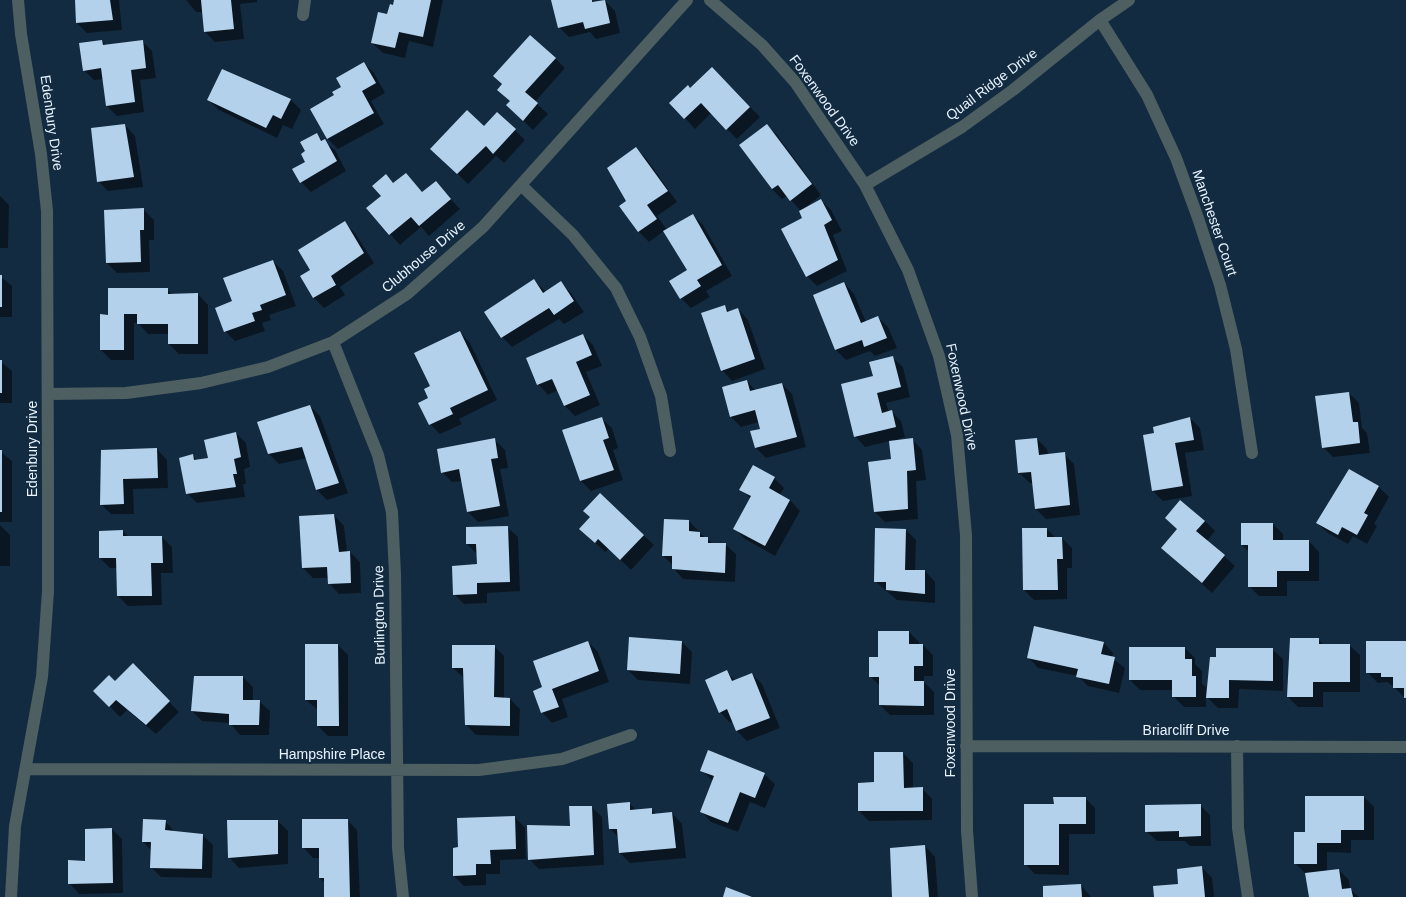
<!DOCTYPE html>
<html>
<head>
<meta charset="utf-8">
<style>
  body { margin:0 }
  canvas { display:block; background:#132b40 }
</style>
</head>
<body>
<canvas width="1406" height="897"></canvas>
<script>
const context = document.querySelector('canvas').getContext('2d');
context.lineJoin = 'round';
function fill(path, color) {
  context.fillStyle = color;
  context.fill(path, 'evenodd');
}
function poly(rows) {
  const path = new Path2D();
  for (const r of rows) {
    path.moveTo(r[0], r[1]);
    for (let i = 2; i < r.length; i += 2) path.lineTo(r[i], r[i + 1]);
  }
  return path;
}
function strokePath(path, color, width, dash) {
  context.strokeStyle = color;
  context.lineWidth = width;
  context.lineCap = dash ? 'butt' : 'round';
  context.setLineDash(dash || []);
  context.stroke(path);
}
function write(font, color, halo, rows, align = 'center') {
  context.font = font + ' Helvetica,sans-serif';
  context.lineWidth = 4;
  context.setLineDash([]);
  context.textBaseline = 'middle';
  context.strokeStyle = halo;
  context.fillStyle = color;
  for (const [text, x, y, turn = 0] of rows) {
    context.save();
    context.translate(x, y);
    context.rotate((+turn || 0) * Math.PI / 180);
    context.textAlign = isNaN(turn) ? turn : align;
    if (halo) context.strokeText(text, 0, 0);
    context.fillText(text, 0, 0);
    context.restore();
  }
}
fill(poly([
  [76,0,119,0,122,30,87,33,77,23],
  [186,0,257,0,257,2,240,4,244,39,215,42,205,32,203,12,196,12],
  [395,0,443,0,433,47,409,41,405,58,383,53,372,43,394,6],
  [552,0,605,1,615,11,620,33,596,39,590,32,569,37,559,27],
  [102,41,107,46,142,41,152,51,156,78,140,80,144,112,117,116,107,106,103,79,94,80,84,70],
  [555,58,565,68,535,102,548,114,533,130,507,105,510,101,502,85,494,76],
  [364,63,374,73,385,93,371,101,384,124,338,149,328,139,311,109,336,96],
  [722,78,760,117,737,139,711,113,695,129,685,118,691,89],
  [208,100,291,100,301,110,292,129,283,125,277,138,219,110],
  [125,125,135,136,143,187,108,191,98,181],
  [767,125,777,135,821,195,804,209,821,200,831,210,842,231,833,235,847,271,817,286,807,276,804,218,801,211,787,196,782,199,772,189],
  [484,127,515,130,525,140,504,163,496,156,468,184,442,159],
  [316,135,335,150,346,171,311,192,301,182,306,162,306,151],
  [636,148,646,158,677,202,657,216,667,230,693,215,703,225,732,276,706,291,710,297,691,308,681,298,688,271,664,231,649,242,639,232,621,206,628,201],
  [406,174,423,193,435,182,460,209,429,236,421,227,400,245,368,209,382,196,386,176,394,184],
  [0,196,9,205,8,248,0,248,0,273],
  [144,210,154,220,154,240,149,240,150,272,117,273,107,263],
  [345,223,355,233,374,263,340,287,345,295,324,308,314,298,301,277,311,270],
  [273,261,283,271,296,306,269,315,271,320,262,323,265,331,235,341,225,331,233,302],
  [0,276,12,286,12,317,0,317],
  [534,280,546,292,561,283,571,293,584,312,564,324,559,319,512,347,502,337],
  [844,283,854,294,866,322,878,317,888,327,897,348,875,356,870,351,846,360,836,350,814,295],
  [167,289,173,295,198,294,208,305,208,354,179,354,169,344,169,334,148,334,138,323,134,323,134,360,111,360,101,350,109,316],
  [724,306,730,312,738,309,748,320,765,369,732,381,722,370],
  [460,332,470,343,497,400,459,419,462,424,440,434,430,424,431,387],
  [583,335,593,345,602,366,586,372,600,405,575,416,565,406,558,390,548,395,538,384],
  [892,357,903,367,910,397,886,403,889,412,891,411,901,421,905,437,891,442,912,439,922,450,926,480,916,481,918,519,885,522,875,512,869,462,892,460,890,441,865,447,855,436,874,376],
  [0,361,12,371,12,403,0,403],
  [747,381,756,391,782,384,792,394,806,447,766,458,756,448,752,432,761,429,759,422,741,427,731,417],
  [1349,393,1359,403,1362,428,1367,433,1370,453,1333,457,1323,447],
  [310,406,320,416,348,493,327,500,317,490,307,458,279,464,269,454,259,423],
  [601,418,612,428,618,448,613,450,623,480,591,491,581,481,563,431],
  [1190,418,1200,428,1204,450,1185,453,1192,496,1163,501,1153,491,1155,434],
  [236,433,246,443,250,467,244,469,246,484,243,484,245,497,197,503,187,493,193,456,198,461,209,458],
  [494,439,505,450,508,468,500,469,509,516,478,522,468,512,462,481,452,482,442,472],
  [1037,439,1047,449,1048,455,1064,454,1074,464,1080,515,1046,519,1036,509,1033,483,1030,483,1019,473,1016,441],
  [157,449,167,460,168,488,133,489,134,514,111,514,101,504,102,451],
  [0,451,12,461,12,522,0,522],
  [1350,471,1379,487,1389,497,1374,524,1377,526,1367,544,1353,536,1348,544,1328,533,1317,523],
  [774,478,784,488,780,495,790,500,800,511,775,556,745,539,734,528,751,499,741,489],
  [600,494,654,545,631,570,609,549,605,552,591,539,591,517],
  [334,515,344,526,347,552,350,552,360,562,361,593,339,594,329,583,329,578,313,578,303,568],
  [689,521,705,538,707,538,713,544,725,544,736,554,735,582,683,579,673,568,673,565,663,556],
  [1205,521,1215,531,1207,541,1235,566,1212,593,1162,548],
  [1273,524,1283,534,1283,541,1309,541,1319,552,1319,581,1287,581,1287,596,1259,596,1249,586,1249,552,1242,545],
  [0,525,10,535,10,566,0,566],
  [507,527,518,537,520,591,487,593,487,603,464,604,454,594,478,565,477,554,467,544,467,528],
  [1047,529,1056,538,1062,538,1072,548,1072,568,1067,568,1067,599,1034,600,1024,590],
  [906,530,916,540,915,571,925,571,935,582,935,603,897,600,875,581],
  [123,531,129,537,162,537,172,547,173,573,161,573,162,605,128,606,118,596,117,568,110,568,100,558],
  [909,632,919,642,919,645,923,645,933,655,933,676,924,676,924,682,934,692,934,715,890,715,880,705,880,686,870,676,879,658],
  [630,638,682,642,692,652,690,684,638,680,628,670],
  [1318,639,1324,645,1349,645,1360,655,1360,692,1323,692,1323,707,1298,707,1288,697],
  [588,642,598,652,609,682,562,699,568,717,552,723,542,712,543,688],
  [1103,642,1113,653,1112,658,1125,668,1119,693,1088,686,1078,676,1038,668,1028,657],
  [1406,642,1406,699,1394,687,1387,682,1378,683,1367,672],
  [306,645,338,645,348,655,348,736,328,736,318,726,318,710,306,700],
  [494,646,504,656,504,699,510,699,520,709,519,736,476,735,466,725,464,678,453,668],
  [1185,648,1195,658,1195,664,1202,671,1202,684,1206,687,1206,707,1184,707,1173,696,1173,690,1140,690,1130,680],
  [1272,649,1283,659,1283,691,1239,689,1238,708,1218,708,1208,698,1217,658],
  [133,664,179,712,156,734,127,710,120,717,95,691,115,682],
  [727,672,736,681,752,674,762,684,780,728,747,741,737,731,733,721,730,723,720,712],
  [243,677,253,687,253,701,259,701,270,711,269,735,240,735,230,723,202,721,192,711],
  [875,753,903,753,913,763,913,789,922,788,932,799,932,820,869,821,859,811,875,783],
  [701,770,764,774,775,784,765,808,750,802,738,832,711,822,701,811,713,781],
  [1364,797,1374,807,1374,840,1351,840,1351,853,1327,852,1327,871,1339,870,1349,880,1350,889,1359,897,1310,897,1306,874,1296,864,1306,833],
  [1085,798,1095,808,1095,834,1069,834,1069,875,1035,874,1025,864,1055,805],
  [629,803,637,811,651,809,657,815,672,813,682,824,686,858,630,863,620,853,618,837,610,829],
  [1200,805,1210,815,1211,846,1190,846,1185,841,1157,841,1146,831],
  [570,807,592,807,602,817,604,865,539,869,529,859,571,827],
  [515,817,525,828,526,859,500,860,500,874,486,874,486,885,464,886,454,876,459,848],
  [347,820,357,830,360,897,325,897,325,883,320,878,320,858,313,858,303,847],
  [165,821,175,832,202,835,213,845,212,878,161,877,151,867,151,850,143,842],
  [278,821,288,831,288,864,239,868,229,857],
  [112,829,122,839,123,893,79,894,69,883],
  [925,846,935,857,938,897,893,897],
  [1202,867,1212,878,1214,897,1155,897,1179,885],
  [1081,885,1091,897,1044,897,1044,887]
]), '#0007');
fill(poly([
  [75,0,110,0,113,20,76,23],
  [201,0,231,0,234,29,204,32],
  [394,0,431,0,423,37,399,32,395,48,371,43,378,12,387,14,390,4,393,5],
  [551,0,592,0,592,2,605,0,610,23,585,29,583,22,558,28],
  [530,35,556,58,525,92,538,103,523,121,506,105,510,101,497,90,502,84,493,76],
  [102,40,103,45,143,40,146,68,131,70,135,102,106,106,101,68,83,71,79,43],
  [364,62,376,83,362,91,374,113,327,139,310,109,334,95,332,92,341,87,336,78],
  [712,67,750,107,726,130,701,103,684,119,669,103,688,85,690,88],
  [222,69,291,99,281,119,273,115,266,128,207,100],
  [467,110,484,126,497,112,516,129,493,154,486,146,457,174,430,149],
  [125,124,134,177,97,182,91,128],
  [767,124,812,184,790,201,778,185,772,189,739,145],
  [317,133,321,141,325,139,337,161,300,183,292,169,305,162,301,154,305,151,300,142],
  [636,147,668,191,647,205,657,219,638,232,619,206,626,201,607,168],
  [406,173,422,192,436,181,451,199,419,226,411,217,389,235,366,208,381,196,372,186,386,174,393,183],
  [821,199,832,220,824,225,838,260,806,277,781,229,802,218,799,211],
  [144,208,144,230,140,230,141,262,106,263,104,210],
  [693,214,722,265,697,280,701,286,680,299,669,281,687,270,663,231],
  [345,221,364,253,331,276,336,285,313,298,300,276,310,270,298,250],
  [273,260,286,295,260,305,262,310,252,313,255,321,224,332,215,308,232,301,223,278],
  [0,275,2,275,2,307,0,307],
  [534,279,543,293,561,281,574,301,554,315,549,308,501,338,484,312],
  [844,282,861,323,878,316,887,338,864,347,862,340,835,350,813,295],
  [108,288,168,288,168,294,198,293,198,344,168,344,168,324,137,324,137,314,124,314,124,350,100,350,100,314,108,315],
  [725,305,727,312,738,308,755,359,721,371,701,313],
  [460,331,488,390,450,408,453,414,429,425,418,403,428,398,424,389,430,386,414,353],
  [583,334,592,355,576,362,590,395,564,406,552,379,537,385,526,358],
  [893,356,901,387,877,393,882,413,892,410,896,427,854,437,841,384,873,376,869,362],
  [0,360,2,360,2,393,0,393],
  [747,380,750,391,782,383,797,437,755,448,750,431,760,429,755,410,730,417,722,387],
  [1349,392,1353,422,1358,422,1360,443,1322,448,1315,396],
  [310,405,339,483,316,490,302,447,268,454,257,422],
  [602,417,609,438,603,440,614,470,580,481,562,430],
  [1190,417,1194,440,1175,443,1183,486,1152,491,1143,435,1154,433,1153,427],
  [236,432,241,457,234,459,237,474,233,474,236,487,186,494,179,458,193,454,194,460,208,458,204,440],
  [495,438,498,458,491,459,500,506,467,512,459,469,441,473,437,449],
  [913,438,916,470,907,471,908,509,874,512,868,462,891,459,889,441],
  [1037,438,1039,455,1065,452,1070,505,1035,509,1031,472,1018,473,1015,440],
  [157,448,158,478,123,479,124,504,100,505,101,450],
  [0,450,2,450,2,512,0,512],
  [753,465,775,477,769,488,790,500,765,546,733,529,751,496,739,490],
  [1349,469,1379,486,1364,513,1368,515,1357,535,1342,527,1338,535,1316,523],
  [600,493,644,535,620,560,598,539,595,543,579,529,590,517,583,511],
  [1180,500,1205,521,1196,531,1225,555,1202,583,1161,548,1177,529,1165,518],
  [334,514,339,552,350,551,351,583,328,584,327,567,302,568,299,516],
  [664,519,689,520,689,531,700,532,700,537,708,537,708,543,726,543,725,573,672,569,672,556,662,556],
  [1241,523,1273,523,1273,540,1309,540,1309,571,1277,571,1277,587,1248,587,1248,545,1241,545],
  [508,526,510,582,477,583,477,594,453,595,452,566,477,564,476,544,466,544,466,527],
  [875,528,906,529,905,570,925,570,925,594,886,590,886,582,874,582],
  [1022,528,1047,528,1047,537,1062,537,1063,559,1057,559,1058,590,1023,590],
  [123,530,123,536,162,536,163,563,151,563,152,596,117,596,116,558,99,558,99,531],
  [1034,626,1104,642,1101,654,1115,657,1109,684,1076,677,1078,669,1027,658],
  [878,631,909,631,909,644,923,644,923,666,914,666,914,681,924,681,924,706,879,705,879,677,869,677,869,657,878,657],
  [629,637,682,641,680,674,627,670],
  [1290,638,1319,638,1319,644,1350,644,1350,682,1313,682,1313,697,1287,697],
  [588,641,599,671,552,689,559,707,541,713,533,691,542,687,533,661],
  [1366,641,1406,641,1406,698,1404,698,1404,688,1393,688,1393,677,1381,677,1381,673,1366,673],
  [305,644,338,644,339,726,317,726,317,700,305,700],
  [452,645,495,645,494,697,510,698,510,726,465,725,463,668,452,668],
  [1129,647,1185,647,1185,659,1192,659,1192,676,1196,676,1196,697,1172,697,1172,680,1129,680],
  [1216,648,1273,648,1273,681,1229,680,1229,698,1206,698,1210,657,1216,657],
  [133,663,170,701,146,725,116,700,109,707,93,691,109,675,115,681],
  [727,670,732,681,752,673,770,718,736,731,727,709,719,713,705,680],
  [194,676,243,676,243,700,260,700,259,725,229,725,229,714,191,711],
  [708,750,765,773,755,798,740,792,728,823,700,812,714,776,700,771],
  [874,752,903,752,904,788,923,787,923,811,858,811,858,783,874,782],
  [1305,796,1364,796,1364,830,1341,830,1341,843,1317,843,1317,864,1294,864,1294,832,1305,832],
  [1053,797,1086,797,1086,824,1059,824,1059,865,1024,865,1024,804,1054,804],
  [630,802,630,810,652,808,652,814,672,812,676,848,619,853,617,829,609,829,607,804],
  [1201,804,1201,836,1179,837,1179,831,1145,832,1145,805],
  [569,806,592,806,594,855,528,860,527,825,570,826],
  [515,816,516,849,490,850,491,864,476,864,476,875,453,876,453,848,458,847,457,818],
  [143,819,166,820,165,830,203,834,202,869,150,868,151,842,142,842],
  [302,819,348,819,350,897,324,897,324,878,319,878,319,848,302,848],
  [227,820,278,820,278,854,228,858],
  [112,828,113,883,68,884,68,860,85,861,85,829],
  [925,845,929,897,892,897,890,848],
  [1202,866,1205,897,1154,897,1153,886,1178,884,1177,869],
  [1339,869,1342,889,1351,888,1353,897,1309,897,1305,873],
  [1081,884,1082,897,1043,897,1043,886],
  [726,887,752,897,723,897]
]), '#b4d1ec');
strokePath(poly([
  [710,0,762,45,795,82,865,185,908,270,939,356,957,435,966,535,967,831,972,897],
  [303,15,305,0],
  [1100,20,1147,95,1176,158,1198,218,1220,285,1236,349,1252,453],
  [865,185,962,127,1013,90,1100,20,1129,0],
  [522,186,573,235,616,288,640,337,661,396,670,451],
  [333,342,378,455,392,512,395,574,398,848,403,897],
  [48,394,126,393,201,383,268,367,333,342,407,294,483,227,687,0],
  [966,746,1406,747],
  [1237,746,1238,828,1248,897],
  [27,769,479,770,562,759,631,735],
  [11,897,15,826,42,677,48,591,48,492,47,211,41,154,21,34,18,0]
]), '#4d5f60', 12);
write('14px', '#e8f4ff', '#132b40', [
  ["Quail Ridge Drive",992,85,-37],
  ["Foxenwood Drive",824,101,54],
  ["Edenbury Drive",51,123,82],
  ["Manchester Court",1214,223,71],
  ["Clubhouse Drive",424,257,-40],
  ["Foxenwood Drive",961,397,78],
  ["Edenbury Drive",33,449,-90],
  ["Burlington Drive",380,615,-91],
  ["Foxenwood Drive",951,723,-90],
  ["Briarcliff Drive",1186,731],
  ["Hampshire Place",332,755]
]);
</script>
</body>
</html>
